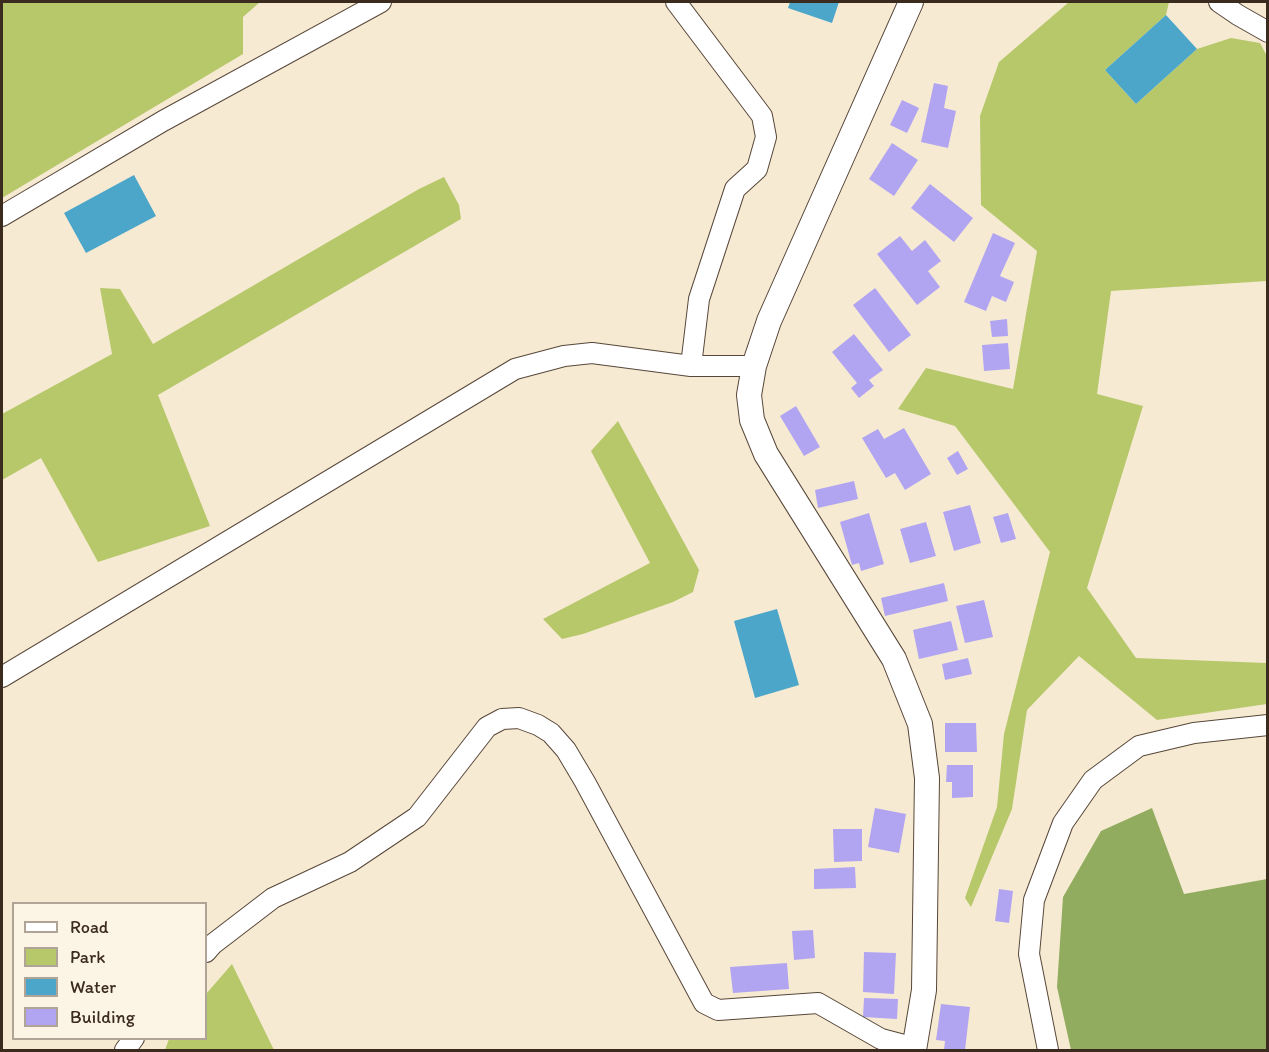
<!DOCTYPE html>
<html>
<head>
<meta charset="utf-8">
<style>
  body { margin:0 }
  #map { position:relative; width:1269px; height:1052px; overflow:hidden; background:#f7ead3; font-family:Itim,sans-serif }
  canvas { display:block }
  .frame { position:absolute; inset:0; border:3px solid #3b2a1e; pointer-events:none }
  .legend { position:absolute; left:12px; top:902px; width:195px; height:138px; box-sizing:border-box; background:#fcf5e5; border:2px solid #afa495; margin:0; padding:8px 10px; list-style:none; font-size:18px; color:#3b2a1e }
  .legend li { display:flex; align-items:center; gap:12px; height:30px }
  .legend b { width:30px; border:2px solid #afa495 }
</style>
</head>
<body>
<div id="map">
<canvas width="1269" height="1052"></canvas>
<div class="frame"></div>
<ul class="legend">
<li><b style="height:8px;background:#fff"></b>Road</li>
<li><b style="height:16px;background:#b7c86b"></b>Park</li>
<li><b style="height:16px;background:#4ba6c9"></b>Water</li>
<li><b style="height:16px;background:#b1a5f1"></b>Building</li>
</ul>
</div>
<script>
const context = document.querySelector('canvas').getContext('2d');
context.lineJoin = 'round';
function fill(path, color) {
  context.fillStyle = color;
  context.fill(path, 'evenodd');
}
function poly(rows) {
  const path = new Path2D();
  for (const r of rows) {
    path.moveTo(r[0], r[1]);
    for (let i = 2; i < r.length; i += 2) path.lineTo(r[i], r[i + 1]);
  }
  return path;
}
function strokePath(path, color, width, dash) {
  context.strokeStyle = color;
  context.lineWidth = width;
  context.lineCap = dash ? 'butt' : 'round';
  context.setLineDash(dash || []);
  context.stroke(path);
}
fill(poly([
  [2,2,260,2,243,17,243,54,2,198],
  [1069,2,1169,2,1166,15,1105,70,1136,104,1197,49,1231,38,1260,43,1268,58,1267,281,1111,291,1097,394,1143,406,1087,588,1136,658,1267,663,1267,704,1157,720,1079,656,1027,710,1012,809,971,907,965,898,997,807,1004,734,1050,552,955,426,898,409,926,368,1013,389,1037,251,981,205,980,116,999,62],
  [444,177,459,205,461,219,158,395,210,526,98,562,41,458,2,480,2,414,112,354,100,288,120,289,153,344,419,189],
  [618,421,699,570,693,592,673,602,583,634,562,639,543,619,650,563,591,451],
  [232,964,274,1050,165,1050,169,1039,206,1038,206,994]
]), '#b7c86b');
fill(poly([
  [1152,808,1184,894,1267,879,1267,1050,1071,1050,1057,987,1063,897,1101,831]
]), '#91ac5f');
fill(poly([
  [790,2,839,2,832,23,788,8],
  [1166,15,1197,49,1136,104,1105,70],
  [134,175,156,216,86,253,64,213],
  [777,609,799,685,755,698,734,621]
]), '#4ba6c9');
fill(poly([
  [934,83,948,86,944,108,956,111,948,148,921,142],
  [902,100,919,108,907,133,890,125],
  [892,143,918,160,894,196,869,179],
  [930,184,973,218,954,242,911,208],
  [993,233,1015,243,1000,276,1014,282,1006,302,992,296,986,311,964,302],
  [900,236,912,251,925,240,941,261,928,271,940,287,917,305,877,254],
  [875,288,911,335,889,352,853,305],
  [1007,319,1008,336,992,337,990,321],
  [854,334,883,370,869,380,874,386,859,398,851,388,857,383,832,352],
  [1008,343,1010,369,984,371,982,345],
  [796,406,820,447,804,456,780,416],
  [904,428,931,474,905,490,895,473,886,478,862,438,878,429,884,439],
  [958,451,968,469,957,475,947,458],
  [854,481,858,499,818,508,815,490],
  [970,505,981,543,954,551,943,512],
  [869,513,884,564,861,571,859,563,852,565,840,522],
  [1008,513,1016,539,1001,543,993,517],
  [926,522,936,556,910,563,900,529],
  [944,583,948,601,885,616,881,598],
  [984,600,993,637,965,643,956,606],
  [951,621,958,650,919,659,913,630],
  [968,658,972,674,945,680,942,664],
  [945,723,976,723,977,752,945,752],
  [947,765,973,765,973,797,952,798,952,782,946,782],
  [875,808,906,814,899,853,868,847],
  [833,829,862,829,862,861,834,862],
  [855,867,856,888,814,889,814,869],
  [999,889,1013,891,1009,923,995,921],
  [813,930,815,958,794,960,792,931],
  [864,952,896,953,894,994,863,992],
  [787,963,789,989,733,993,730,967],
  [864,998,898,999,897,1019,863,1017],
  [941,1004,970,1007,965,1050,944,1050,945,1041,936,1040]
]), '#b1a5f1');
const minor = poly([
  [676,2,762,116,766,137,757,169,735,189,699,299,691,366],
  [1219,2,1238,15,1268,32],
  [2,216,163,121,381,2],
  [2,677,515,369,564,356,592,353,691,366,754,366],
  [206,952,213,944,273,898,350,862,417,817,487,727,502,719,519,718,538,725,551,733,566,750,585,782,704,1003,718,1010,818,1003,881,1039,915,1048],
  [125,1050,134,1038],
  [1048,1050,1029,954,1034,900,1063,823,1093,780,1139,746,1194,733,1268,725]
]);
const tertiary = poly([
  [911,2,769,321,754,366,749,395,752,420,766,454,894,659,920,724,927,778,924,990,914,1050]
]);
strokePath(minor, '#574739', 22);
strokePath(tertiary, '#574739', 26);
strokePath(minor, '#fff', 20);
strokePath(tertiary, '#fff', 24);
</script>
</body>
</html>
